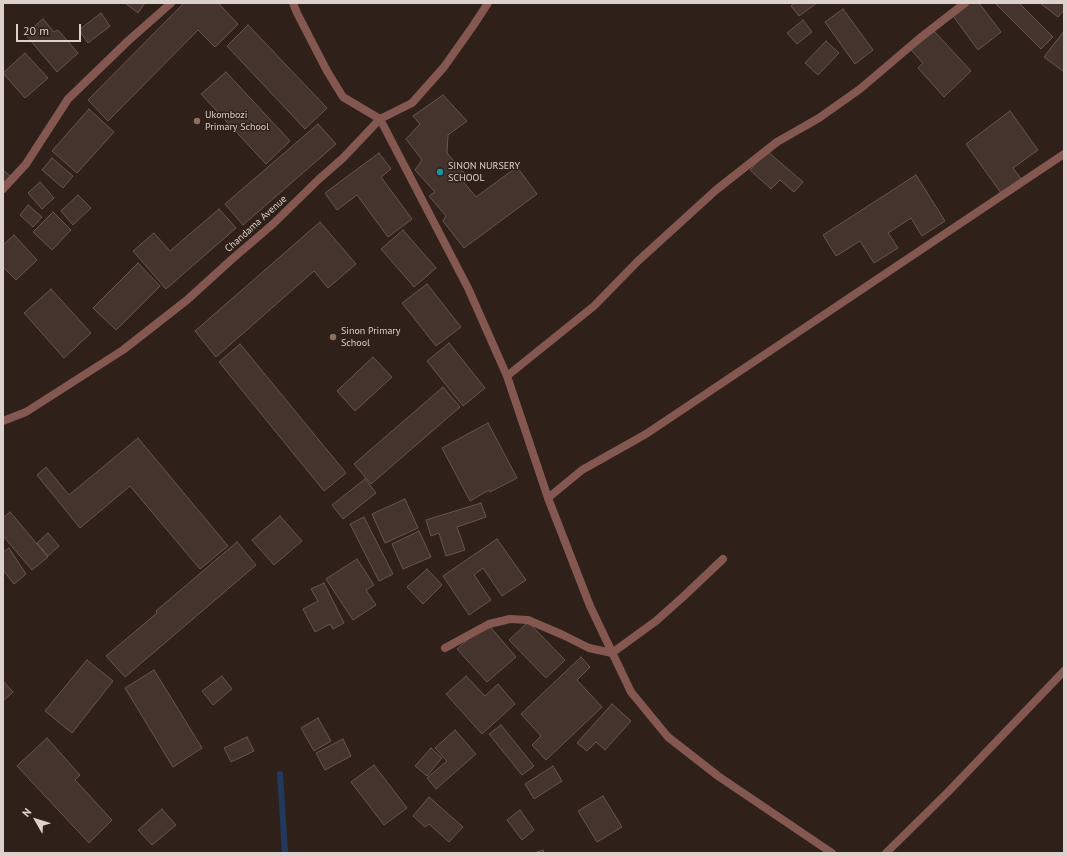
<!DOCTYPE html>
<html>
<head>
<meta charset="utf-8">
<style>
  body { margin:0 }
  #map { position:relative; width:1067px; height:856px; overflow:hidden; background:#2f2119; font-family:"PT Sans",sans-serif }
  canvas { display:block }
  .frame { position:absolute; inset:0; border:4px solid #dcd2cd; pointer-events:none }
  .north { position:absolute; left:16px; top:800px; width:40px; height:40px; -webkit-text-stroke:3px #2f2119; paint-order:stroke; rotate:309deg; font-size:11px; font-weight:700; line-height:16px; text-align:center; color:#dcd2cd }
  .north::after { content:''; display:block; margin:auto; width:14px; height:18px; background:#dcd2cd; clip-path:polygon(50% 0,100% 100%,50% 72%,0 100%) }
  .scale { position:absolute; left:16px; top:24px; width:65px; height:18px; box-sizing:border-box; border:2px solid #dcd2cd; border-top:0; padding-left:5px; font-size:12px; line-height:14px; white-space:nowrap; color:#dcd2cd; -webkit-text-stroke:3px #2f2119; paint-order:stroke }
</style>
</head>
<body>
<div id="map">
<canvas width="1067" height="856"></canvas>
<div class="frame"></div>
<div class="north">N</div>
<div class="scale">20 m</div>
</div>
<script>
const context = document.querySelector('canvas').getContext('2d');
context.lineJoin = 'round';
function poly(rows) {
  const path = new Path2D();
  for (const r of rows) {
    path.moveTo(r[0], r[1]);
    for (let i = 2; i < r.length; i += 2) path.lineTo(r[i], r[i + 1]);
  }
  return path;
}
function strokePath(path, color, width, dash) {
  context.strokeStyle = color;
  context.lineWidth = width;
  context.lineCap = dash ? 'butt' : 'round';
  context.setLineDash(dash || []);
  context.stroke(path);
}
function fill(path, color) {
  context.fillStyle = color;
  context.fill(path, 'evenodd');
}
function write(font, color, halo, rows, align = 'center') {
  context.font = font + ' "PT Sans",sans-serif';
  context.lineWidth = 3;
  context.setLineDash([]);
  context.textBaseline = 'middle';
  context.strokeStyle = halo;
  context.fillStyle = color;
  for (const [text, x, y, turn = 0] of rows) {
    context.save();
    context.translate(x, y);
    context.rotate((+turn || 0) * Math.PI / 180);
    context.textAlign = isNaN(turn) ? turn : align;
    if (halo) context.strokeText(text, 0, 0);
    context.fillText(text, 0, 0);
    context.restore();
  }
}
strokePath(poly([
  [280,774,285,853]
]), '#21385f', 6);
const building = poly([
  [125,3,145,3,138,13,125,3],
  [184,3,218,3,238,24,215,47,198,30,108,121,88,100,184,3],
  [795,3,817,3,799,16,791,6,795,3],
  [961,3,979,3,1001,32,978,50,950,12,961,3],
  [995,3,1019,3,1053,37,1041,49,995,3],
  [1040,3,1064,3,1064,10,1058,17,1040,3],
  [843,9,873,50,855,64,825,22,843,9],
  [101,13,110,26,88,43,79,30,101,13],
  [43,19,54,32,58,30,78,53,57,72,25,34,43,19],
  [803,20,812,32,797,44,787,33,803,20],
  [248,25,327,108,305,129,227,46,248,25],
  [933,30,971,71,944,97,918,68,923,63,911,50,933,30],
  [1064,31,1064,72,1044,57,1064,31],
  [826,41,839,53,818,75,805,63,826,41],
  [25,53,48,78,25,98,3,73,25,53],
  [226,72,290,141,266,164,201,94,226,72],
  [443,95,467,121,448,135,447,153,465,174,461,179,476,197,517,167,537,194,464,248,443,221,446,216,429,196,435,192,415,170,422,160,406,139,420,124,413,116,443,95],
  [89,109,114,132,77,173,52,151,89,109],
  [1010,111,1038,150,1013,168,1021,179,1001,193,966,144,1010,111],
  [318,124,336,144,243,225,225,204,318,124],
  [767,151,803,182,794,192,780,180,771,189,750,170,767,151],
  [379,153,391,169,381,177,412,219,388,237,357,195,337,210,325,193,379,153],
  [52,158,73,176,63,188,42,170,52,158],
  [3,170,10,176,3,183,3,170],
  [916,175,945,221,922,236,911,218,888,233,898,248,874,263,860,241,836,256,823,235,916,175],
  [40,182,54,198,42,209,28,193,40,182],
  [78,195,91,208,73,225,61,211,78,195],
  [28,205,42,217,33,227,20,215,28,205],
  [219,209,236,228,166,289,133,251,154,233,170,251,219,209],
  [53,212,71,230,52,250,33,232,53,212],
  [320,222,356,264,328,288,314,271,216,357,195,331,320,222],
  [403,230,436,268,414,287,381,249,403,230],
  [14,235,37,260,16,280,3,267,3,245,14,235],
  [138,263,160,286,116,330,93,308,138,263],
  [427,284,461,327,436,346,402,303,427,284],
  [51,289,91,333,64,358,24,313,51,289],
  [449,343,485,388,463,406,427,361,449,343],
  [240,344,346,473,324,491,219,362,240,344],
  [373,357,392,377,355,411,337,391,373,357],
  [443,387,460,407,371,484,354,464,443,387],
  [488,423,517,478,490,492,489,490,470,501,442,448,488,423],
  [138,438,228,546,200,569,130,486,80,528,37,475,46,467,69,495,138,438],
  [365,479,376,493,343,519,332,505,365,479],
  [405,499,418,528,385,543,372,514,405,499],
  [481,503,486,517,457,527,465,550,446,556,439,533,431,536,426,520,481,503],
  [10,512,48,557,32,570,3,536,3,518,10,512],
  [280,516,302,541,274,565,252,540,280,516],
  [364,517,393,574,379,581,350,524,364,517],
  [419,531,431,557,403,569,392,544,419,531],
  [48,533,59,546,48,556,37,543,48,533],
  [497,539,526,580,502,596,483,568,474,575,491,600,469,615,443,576,497,539],
  [237,542,256,565,125,677,106,656,157,613,156,611,237,542],
  [9,548,26,574,14,584,3,570,3,552,9,548],
  [357,559,374,585,366,590,376,605,353,620,326,579,357,559],
  [427,569,442,585,423,604,407,587,427,569],
  [324,583,344,623,333,629,330,624,315,632,303,609,318,601,311,589,324,583],
  [528,622,565,660,546,678,509,640,528,622],
  [487,623,516,657,487,682,457,649,487,623],
  [581,657,590,667,577,680,602,707,546,760,532,745,541,736,521,714,581,657],
  [87,660,113,681,72,733,45,711,87,660],
  [154,670,202,748,173,767,125,688,154,670],
  [222,676,232,689,213,705,202,691,222,676],
  [466,676,485,696,498,684,515,704,482,734,446,694,466,676],
  [3,681,13,692,3,701,3,681],
  [612,704,631,721,605,750,596,742,587,751,577,743,612,704],
  [318,718,331,741,314,751,301,728,318,718],
  [501,725,534,766,522,775,489,734,501,725],
  [455,730,476,754,436,789,427,778,447,761,435,748,455,730],
  [247,737,254,751,231,762,224,748,247,737],
  [47,738,80,775,75,780,112,820,89,843,17,766,47,738],
  [343,739,351,756,325,770,316,753,343,739],
  [431,748,442,758,427,776,415,766,431,748],
  [374,765,407,808,384,825,351,782,374,765],
  [553,766,562,781,534,799,525,784,553,766],
  [603,796,622,827,597,842,578,811,603,796],
  [429,797,463,827,449,842,429,824,425,827,413,816,429,797],
  [162,809,176,825,152,845,138,830,162,809],
  [520,810,534,830,522,840,507,820,520,810],
  [543,850,544,853,534,853,543,850]
]);
fill(building, '#44342d');
strokePath(building, '#67564f', 1);
strokePath(poly([
  [293,3,297,13,327,71,343,97,380,119,468,288,507,376,548,498,590,606,631,692,668,737,718,776,832,853],
  [3,189,26,164,68,99,128,41,171,3],
  [507,376,594,306,638,261,716,190,777,142,819,118,860,89,920,38,965,3],
  [548,498,582,470,646,434,1064,154],
  [445,648,489,624,510,619,528,620,563,635,589,648,612,653,656,621,684,596,723,559],
  [886,853,948,792,1064,671]
]), '#845850', 8);
strokePath(poly([
  [3,421,26,412,123,350,187,300,231,260,273,224,318,180,343,158,380,119,412,103,444,67,473,26,488,3]
]), '#845850', 8);
for (const [x, y, r, color] of [
  [197,121,4,"#8d6e63"],
  [440,172,4,"#0f9aa8"],
  [333,337,4,"#8d6e63"]
]) {
  const dot = new Path2D();
  dot.arc(x, y, r, 0, 2 * Math.PI);
  context.fillStyle = color;
  context.fill(dot);
  strokePath(dot, '#2f2119', 1.5);
}
write('10px', '#dcd2cd', '#2f2119', [
  ["Ukombozi",205,115],
  ["Primary School",205,127],
  ["SINON NURSERY",448,166],
  ["SCHOOL",448,178],
  ["Sinon Primary",341,331],
  ["School",341,343]
], 'left');
write('10px', '#dcd2cd', '#2f2119', [
  ["Chandama Avenue",256,224,-42]
]);
</script>
</body>
</html>
